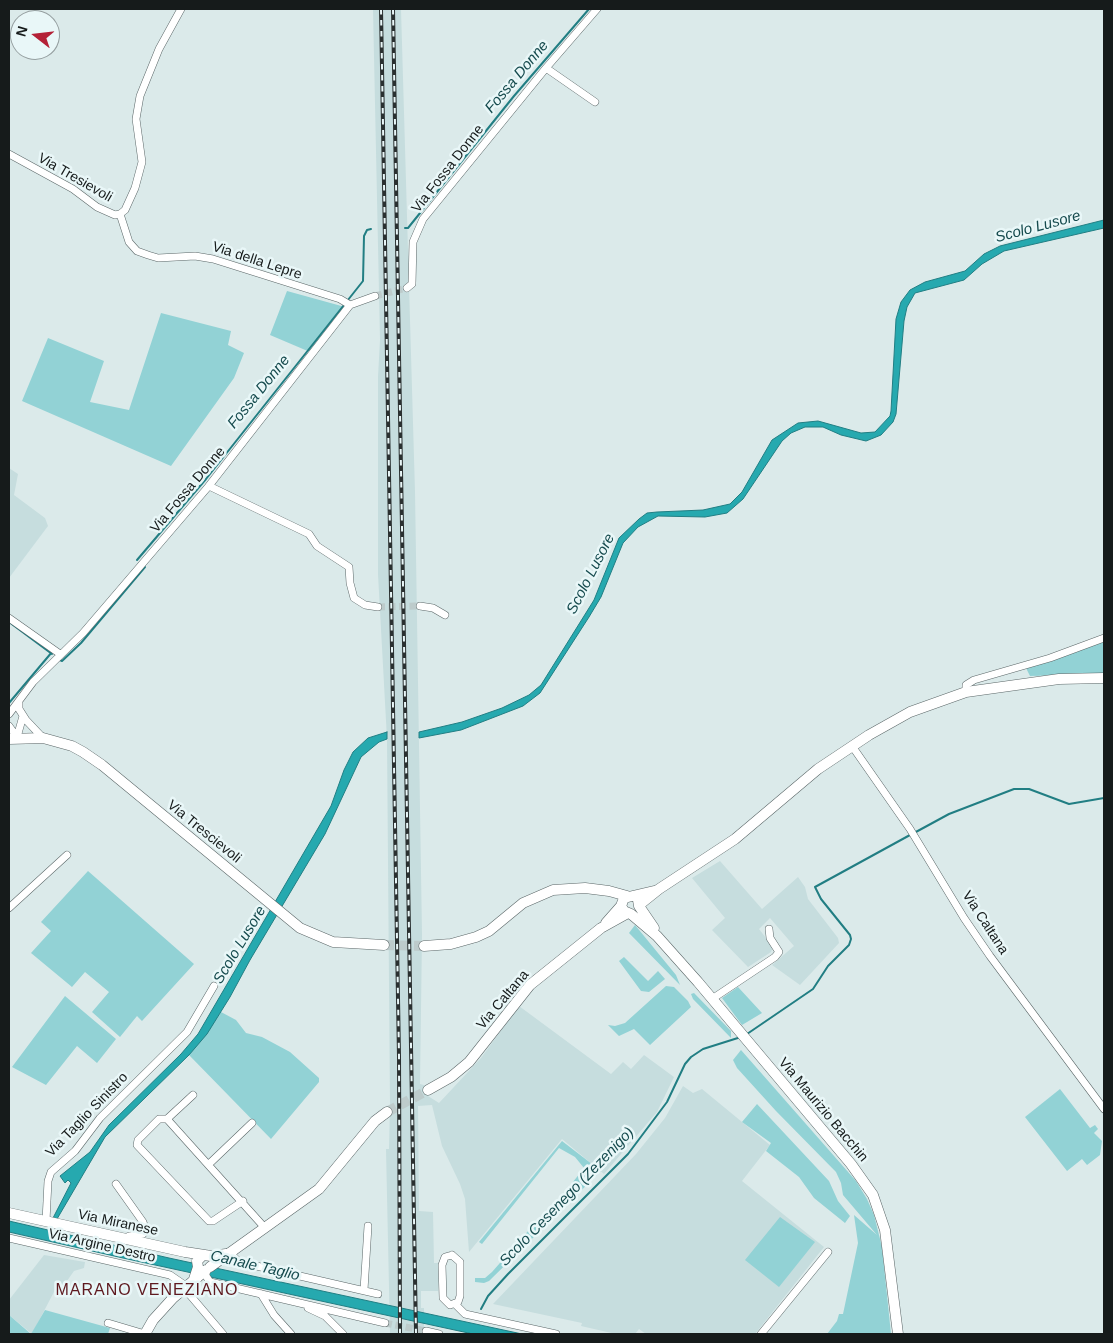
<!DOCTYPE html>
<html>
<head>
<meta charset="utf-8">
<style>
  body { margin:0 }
  #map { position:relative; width:1113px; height:1343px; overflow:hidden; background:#dbeaea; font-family:Arial,sans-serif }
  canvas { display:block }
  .frame { position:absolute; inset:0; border:10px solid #161b1b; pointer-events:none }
  .north { position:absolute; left:10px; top:10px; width:50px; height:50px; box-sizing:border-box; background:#e9f7f8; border:1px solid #959fa0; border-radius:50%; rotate:286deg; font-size:14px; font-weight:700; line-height:20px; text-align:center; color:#161b1b }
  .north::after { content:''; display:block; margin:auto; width:18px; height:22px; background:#b42137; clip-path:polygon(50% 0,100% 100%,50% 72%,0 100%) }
</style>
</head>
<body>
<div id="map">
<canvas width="1113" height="1343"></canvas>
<div class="frame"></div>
<div class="north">N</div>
</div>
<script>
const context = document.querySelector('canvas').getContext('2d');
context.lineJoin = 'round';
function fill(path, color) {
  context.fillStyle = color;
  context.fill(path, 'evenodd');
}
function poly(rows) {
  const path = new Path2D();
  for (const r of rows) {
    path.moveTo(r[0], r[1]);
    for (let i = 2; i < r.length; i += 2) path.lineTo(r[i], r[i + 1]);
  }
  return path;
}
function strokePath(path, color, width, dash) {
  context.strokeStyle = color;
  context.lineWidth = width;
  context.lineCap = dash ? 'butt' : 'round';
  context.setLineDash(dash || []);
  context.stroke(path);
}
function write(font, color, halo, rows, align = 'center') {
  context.font = font + ' Arial,sans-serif';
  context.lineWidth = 5;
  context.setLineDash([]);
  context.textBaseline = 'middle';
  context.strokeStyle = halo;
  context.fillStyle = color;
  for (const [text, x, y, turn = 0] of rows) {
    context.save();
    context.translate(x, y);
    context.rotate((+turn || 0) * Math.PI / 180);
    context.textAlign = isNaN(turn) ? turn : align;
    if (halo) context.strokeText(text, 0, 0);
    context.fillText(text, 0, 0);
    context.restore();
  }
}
fill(poly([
  [373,9,401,9,415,492,422,935,420,1084,427,1086,428,1096,439,1103,481,1058,519,1006,611,1074,623,1062,631,1069,644,1055,674,1077,657,1112,604,1174,562,1139,469,1252,465,1199,460,1184,442,1146,432,1105,418,1106,419,1211,433,1212,434,1263,438,1263,438,1291,421,1291,421,1308,424,1308,424,1334,390,1334,386,1149,389,1149,390,1106,387,739,378,574,378,377,380,340],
  [9,468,18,474,14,495,45,518,48,526,9,578],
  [720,861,762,909,798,877,805,887,808,899,838,938,839,943,800,985,772,965,794,946,770,918,759,929,773,947,771,952,748,967,712,930,725,918,692,878],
  [683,1086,693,1093,702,1089,770,1145,742,1181,824,1247,755,1334,646,1334,639,1329,635,1334,616,1334,581,1326,582,1323,493,1304,636,1154,665,1118],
  [44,1255,85,1262,84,1268,74,1271,62,1288,56,1288,32,1334,9,1315,9,1300]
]), '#c6ddde');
fill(poly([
  [287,291,345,307,310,352,270,335],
  [161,313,231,331,228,345,244,353,234,378,171,466,22,401,48,338,104,361,90,402,129,410],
  [1104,640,1104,674,1030,676,1026,668],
  [88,871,194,964,142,1021,137,1016,120,1037,92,1012,109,992,85,972,72,987,31,953,51,931,41,922],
  [635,925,676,975,680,985,629,933],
  [624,957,648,981,658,971,665,979,649,992,641,991,619,961],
  [666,986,674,987,688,1001,691,1007,650,1045,634,1029,619,1036,608,1025,615,1026,625,1023],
  [738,987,762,1013,742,1025,722,998],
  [694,993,731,1031,731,1038,693,999,691,994],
  [65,996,116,1039,97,1063,77,1046,46,1085,12,1067],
  [221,1012,236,1020,246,1033,262,1037,290,1052,319,1078,319,1082,271,1139,189,1055],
  [741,1050,856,1181,867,1199,874,1215,882,1247,891,1334,827,1334,837,1321,839,1314,843,1314,858,1243,854,1215,877,1235,843,1195,841,1183,836,1172,776,1111,737,1068,733,1060],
  [1060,1089,1090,1128,1095,1125,1098,1129,1094,1133,1102,1141,1100,1155,1087,1165,1082,1159,1067,1171,1025,1117],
  [757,1104,829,1181,838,1201,850,1216,845,1223,814,1198,799,1177,766,1151,771,1143,742,1122],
  [562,1141,601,1171,489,1281,484,1283,475,1282,475,1278,485,1278,492,1272,536,1222,539,1225,584,1168,575,1157,559,1148,482,1244,479,1242],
  [780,1217,815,1242,779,1287,745,1260],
  [45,1310,110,1328,108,1334,9,1334,9,1315,31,1334]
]), '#92d2d5');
const water = poly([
  [1104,220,1104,228,1004,251,982,264,964,280,915,293,907,307,904,321,896,414,893,422,881,435,866,441,841,435,823,427,805,427,791,433,782,441,743,499,727,513,705,517,658,516,638,527,623,543,601,597,589,617,540,693,523,706,461,730,419,738,419,732,462,722,502,708,529,695,541,685,594,600,619,538,639,519,647,513,657,512,703,510,730,504,742,492,772,440,798,423,818,421,861,433,875,432,890,416,891,411,896,319,901,302,910,290,925,282,965,271,984,254,1000,246,1104,220],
  [387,732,387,739,379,742,361,757,325,834,250,960,230,997,207,1034,189,1055,105,1137,57,1219,53,1218,71,1183,68,1180,65,1183,60,1176,90,1152,109,1125,181,1054,198,1034,331,806,344,770,353,752,368,738,387,732],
  [9,1221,169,1258,522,1334,473,1334,123,1258,9,1232,9,1221]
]);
fill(water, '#26a9af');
strokePath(water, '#217e83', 1);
strokePath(poly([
  [405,228,408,228,514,96,589,9],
  [137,560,206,479,363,281,364,236,367,230,371,229],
  [9,622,52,654],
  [60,660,62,661,81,643,145,567],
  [9,703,52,652],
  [914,833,949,814,1014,789,1029,789,1069,804,1104,798],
  [747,1034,813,989,828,966,849,945,851,939,850,935,821,899,815,887,910,835],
  [481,1309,488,1296,508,1274,628,1154,667,1102,685,1064,691,1057,703,1049,741,1037]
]), '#217e83', 2);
strokePath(poly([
  [375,296,407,288],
  [378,607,420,606],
  [385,1323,426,1331]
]), '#bdcbcb', 7, [7, 3.5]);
strokePath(poly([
  [384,945,424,946],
  [387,1112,428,1090]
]), '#bdcbcb', 10, [10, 5]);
const minor = poly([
  [546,68,595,102],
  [9,154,73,189,97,207,115,215,120,214,125,210,135,188,142,162,136,119,140,96,159,49,181,9],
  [120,214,129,242,137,251,148,255,158,258,195,256,213,259,340,299,350,305],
  [407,288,412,284,413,242,423,219,546,68,597,9],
  [209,486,309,534,317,546,349,567,350,583,354,598,365,605,378,607],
  [420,606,433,608,445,615],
  [9,618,60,654],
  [966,692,966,685,974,680,1050,658,1104,638],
  [19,703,19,709,26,720,43,738],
  [9,714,33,682,83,633,208,487,350,305,375,296],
  [9,726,17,737,23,716],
  [852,746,910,829,964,918,990,956,1104,1109],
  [9,908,67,855],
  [712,999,775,957,779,952,770,938,769,929],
  [193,1095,167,1119,159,1119,138,1140,137,1145,209,1221,213,1221,243,1201],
  [167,1119,265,1228],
  [209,1164,252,1123],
  [116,1184,143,1222,146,1231,143,1234,129,1236,126,1239],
  [46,1221,48,1181,51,1172,75,1151,100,1118,187,1032,214,986],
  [9,1238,170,1275,186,1286],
  [229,1252,239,1262,378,1294],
  [452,1255,460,1262,460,1296,458,1302,450,1305,443,1298,442,1265,445,1257,452,1255],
  [206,1270,206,1276,210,1282,385,1323],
  [184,1288,223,1334],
  [364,1290,368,1226],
  [261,1294,274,1315,291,1334],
  [455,1304,465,1314,556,1334],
  [308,1308,325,1316,343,1334],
  [108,1323,145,1334],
  [426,1331,439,1334],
  [761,1334,828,1252]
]);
const secondary = poly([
  [9,739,43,738,72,746,83,752,102,765,300,928,333,942,384,945],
  [638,900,639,906,654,928],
  [639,905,659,889,735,839,818,769,869,735,910,712,966,692,1059,679,1104,678],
  [621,906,624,911,631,914,657,936,698,982,851,1164,873,1195,885,1230,898,1334],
  [606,923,621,906,624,898,654,891],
  [424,946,451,944,476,937,489,931,523,903,553,890,585,888,609,891,627,896],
  [428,1090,451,1077,469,1062,530,985,601,928,628,913],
  [9,1213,185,1252,211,1256,226,1254],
  [210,1267,319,1189,375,1121,387,1112],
  [194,1279,198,1267,197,1261,203,1255],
  [145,1334,153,1320,173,1298,206,1270]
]);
strokePath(minor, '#5b6768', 8);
strokePath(secondary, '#5b6768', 11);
strokePath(minor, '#fff', 7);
strokePath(secondary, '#fff', 10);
const rail = poly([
  [381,9,399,1056,400,1334],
  [393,9,416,1334]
]);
strokePath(rail, '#2a3030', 4);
strokePath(rail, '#e9f7f8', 2, [5.5]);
write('14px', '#161b1b', '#e9f7f8', [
  ["Via Fossa Donne",448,169,-52],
  ["Via Tresievoli",75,178,30],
  ["Via della Lepre",257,261,18],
  ["Via Fossa Donne",188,490,-50],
  ["Via Trescievoli",204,832,39],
  ["Via Caltana",985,923,57],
  ["Via Caltana",503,1000,-50],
  ["Via Maurizio Bacchin",823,1110,50],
  ["Via Taglio Sinistro",87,1115,-46],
  ["Via Miranese",118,1223,12],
  ["Via Argine Destro",102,1246,13]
]);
write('italic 15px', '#164b4e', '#e9f7f8', [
  ["Fossa Donne",517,77,-50],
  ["Scolo Lusore",1038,227,-15],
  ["Fossa Donne",259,392,-51],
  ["Scolo Lusore",591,574,-63],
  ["Scolo Lusore",240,945,-59],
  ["Scolo Cesenego (Zezenigo)",567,1197,-46],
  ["Canale Taglio",255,1266,13]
]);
context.letterSpacing = '1px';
write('16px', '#5e191f', '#e9f7f8', [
  ["MARANO VENEZIANO",147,1291]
]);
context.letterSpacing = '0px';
</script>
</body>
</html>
